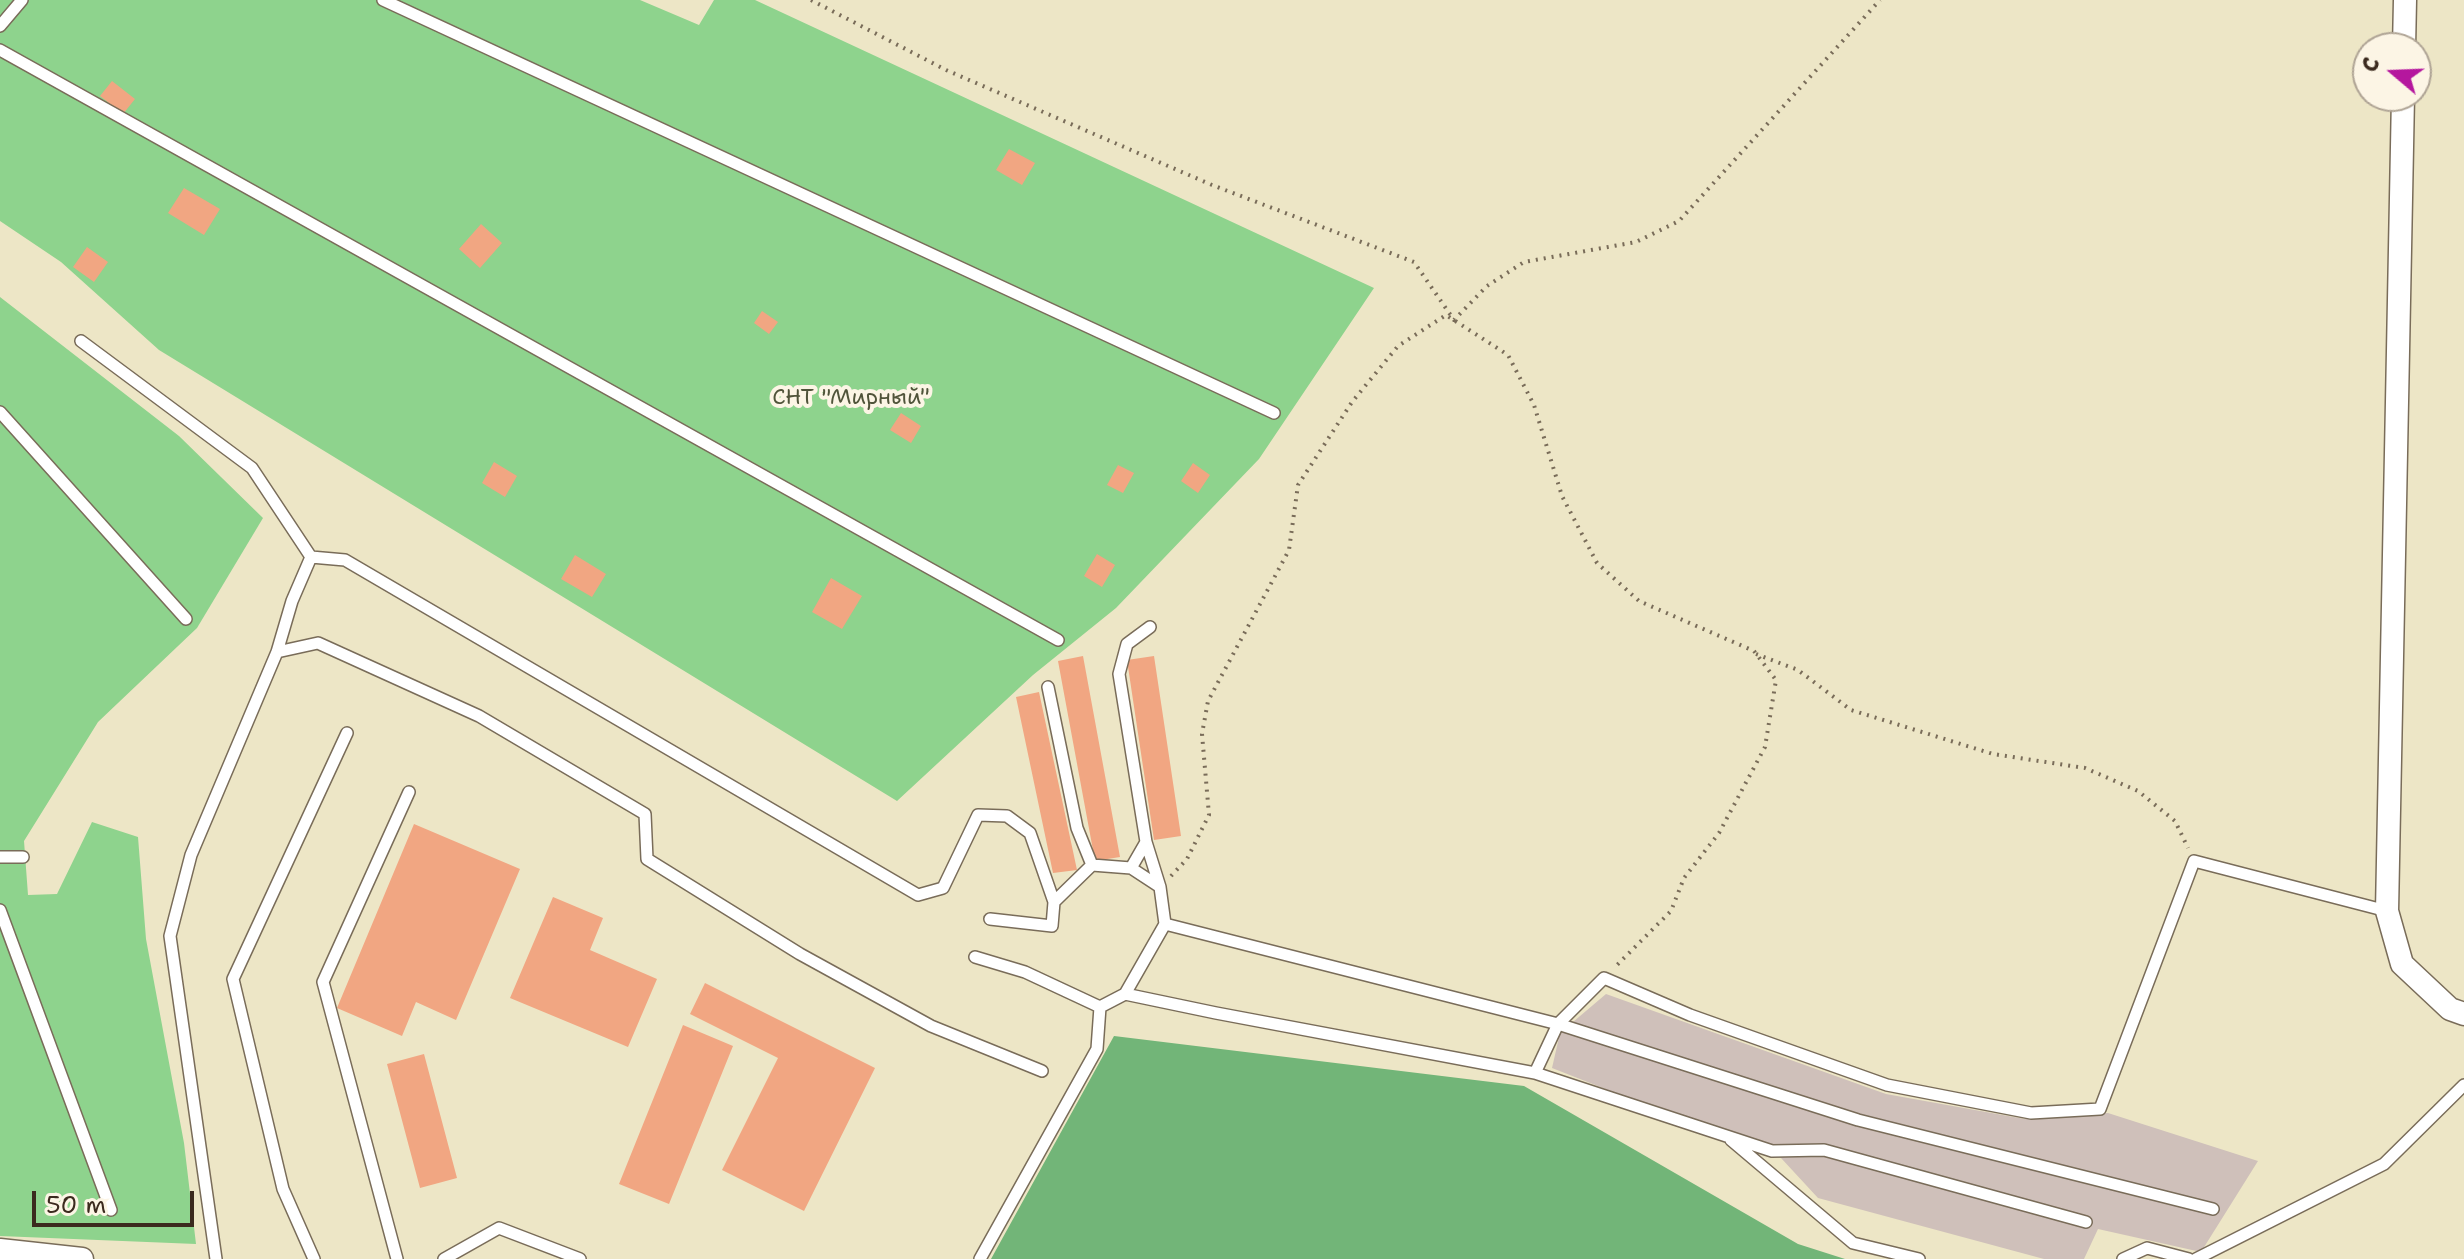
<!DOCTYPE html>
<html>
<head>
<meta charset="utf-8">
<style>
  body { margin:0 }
  #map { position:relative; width:2464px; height:1259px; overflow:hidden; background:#ede6c6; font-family:"Shantell Sans",sans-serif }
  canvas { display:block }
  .north { position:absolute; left:2352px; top:32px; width:80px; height:80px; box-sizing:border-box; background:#fcf5e5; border:2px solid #afa495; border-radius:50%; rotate:289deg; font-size:22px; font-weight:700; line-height:32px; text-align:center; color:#3b2a1e }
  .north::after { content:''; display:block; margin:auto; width:28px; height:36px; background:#b5179e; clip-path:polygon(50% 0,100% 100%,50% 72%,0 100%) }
  .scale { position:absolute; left:32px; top:1191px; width:162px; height:36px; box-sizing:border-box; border:4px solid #3b2a1e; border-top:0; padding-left:10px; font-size:24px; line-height:28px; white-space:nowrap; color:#3b2a1e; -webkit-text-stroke:6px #fcf5e5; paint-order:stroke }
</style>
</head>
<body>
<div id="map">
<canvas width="2464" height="1259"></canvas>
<div class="north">С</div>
<div class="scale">50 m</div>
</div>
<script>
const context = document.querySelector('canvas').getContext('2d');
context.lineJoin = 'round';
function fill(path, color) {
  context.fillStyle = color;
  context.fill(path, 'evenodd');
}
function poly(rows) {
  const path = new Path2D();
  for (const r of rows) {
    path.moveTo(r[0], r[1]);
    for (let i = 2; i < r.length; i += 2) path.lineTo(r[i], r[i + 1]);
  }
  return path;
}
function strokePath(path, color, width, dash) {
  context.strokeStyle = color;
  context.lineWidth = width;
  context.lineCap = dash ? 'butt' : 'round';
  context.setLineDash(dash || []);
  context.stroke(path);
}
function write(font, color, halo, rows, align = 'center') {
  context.font = font + ' "Shantell Sans",sans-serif';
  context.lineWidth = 8;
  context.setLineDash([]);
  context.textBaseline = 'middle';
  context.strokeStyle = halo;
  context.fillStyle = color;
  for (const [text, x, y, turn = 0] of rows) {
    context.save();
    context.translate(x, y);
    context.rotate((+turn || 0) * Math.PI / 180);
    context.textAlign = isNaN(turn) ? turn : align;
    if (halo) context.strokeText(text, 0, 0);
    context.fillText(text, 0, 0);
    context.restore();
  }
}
fill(poly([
  [1606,994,1886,1094,2025,1119,2108,1113,2258,1161,2201,1252,2098,1229,2084,1259,2044,1259,1818,1198,1781,1158,1552,1068,1560,1033]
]), '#cfc0ba');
fill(poly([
  [0,0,640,0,699,25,714,0,755,0,1374,288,1259,459,1116,608,1033,675,897,801,159,350,61,262,0,221],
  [0,297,179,436,263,518,197,628,98,722,24,841,28,895,57,894,92,822,138,837,146,939,184,1143,196,1244,0,1236]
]), '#8ed38d');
fill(poly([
  [1114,1036,1524,1086,1798,1244,1845,1259,991,1259]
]), '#72b578');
fill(poly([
  [112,81,135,99,123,114,100,96],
  [1009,149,1035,163,1022,185,996,170],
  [184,188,220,209,204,235,168,213],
  [481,224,502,243,480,268,459,249],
  [87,247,108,262,94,282,73,267],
  [762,311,778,322,769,334,754,323],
  [901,413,921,426,911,443,890,430],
  [494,462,517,476,505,497,482,483],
  [1193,463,1210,475,1198,493,1181,481],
  [1118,465,1134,473,1123,493,1107,485],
  [1097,554,1115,565,1102,587,1084,576],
  [575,555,606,574,592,597,561,579],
  [831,578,862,596,842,629,812,612],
  [1083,656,1120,857,1095,861,1058,661],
  [1154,656,1181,836,1154,840,1127,660],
  [1039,692,1077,870,1053,873,1016,697],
  [414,824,520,869,456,1020,416,1002,402,1036,337,1008],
  [553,897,603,918,590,950,657,979,628,1047,510,998],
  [705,983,875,1068,804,1211,722,1170,778,1058,690,1014],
  [683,1025,733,1046,669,1204,619,1184],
  [424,1054,457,1178,420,1188,387,1064]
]), '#f1a682');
const service = poly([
  [383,0,1274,413],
  [0,26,22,0],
  [0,50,1058,640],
  [81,341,252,468,311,557,292,601,277,652,191,855,170,936,216,1259],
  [0,412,186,619],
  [311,557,345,560,918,895,943,888,978,815,1007,816,1030,833,1054,902,1092,865,1131,868,1160,887,1165,924,1125,994,1100,1007,1025,972,975,957],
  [277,652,318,643,479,716,645,814,647,859,800,954,931,1026,1042,1071],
  [1048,687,1077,828,1092,865],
  [1146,842,1160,887],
  [0,857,23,857],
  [1131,868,1146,842,1119,674,1127,644,1150,627],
  [0,910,111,1210],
  [990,919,1052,926,1054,902],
  [1165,924,1558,1024,1858,1120,2213,1209],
  [1125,994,1216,1013,1535,1073,1772,1151,1824,1150,2086,1222],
  [1535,1073,1558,1024,1604,978,1690,1015,1887,1085,2031,1113,2100,1109,2194,861,2387,911],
  [1731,1140,1853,1243,1919,1259],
  [314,1259,283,1189,233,979,347,733],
  [397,1259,323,982,409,792],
  [444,1259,499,1228,580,1259],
  [980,1259,1097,1049,1100,1007],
  [2123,1259,2147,1248,2189,1259],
  [2196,1259,2384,1164,2464,1085]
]);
const minor = poly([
  [2404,48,2405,0],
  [2403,96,2387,911,2402,964,2450,1009,2464,1014],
  [0,1250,82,1259]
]);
strokePath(service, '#796c59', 14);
strokePath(minor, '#796c59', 25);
strokePath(poly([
  [811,0,946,70,1212,185,1414,262,1454,320,1487,286,1524,262,1636,242,1679,221,1880,0],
  [1756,654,1798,670,1851,710,1993,754,2085,768,2138,791,2175,821,2188,848],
  [1171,876,1187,859,1209,815,1202,734,1208,701,1289,550,1298,485,1352,402,1398,346,1446,315,1508,355,1534,405,1562,496,1597,563,1639,601,1754,651,1776,680,1765,747,1719,833,1684,878,1671,911,1617,965]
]), '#796c59', 4, [2, 6]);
strokePath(service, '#fff', 11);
strokePath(minor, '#fff', 22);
write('22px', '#50543a', '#fcf5e5', [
  ["СНТ \"Мирный\"",851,398]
]);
</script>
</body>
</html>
